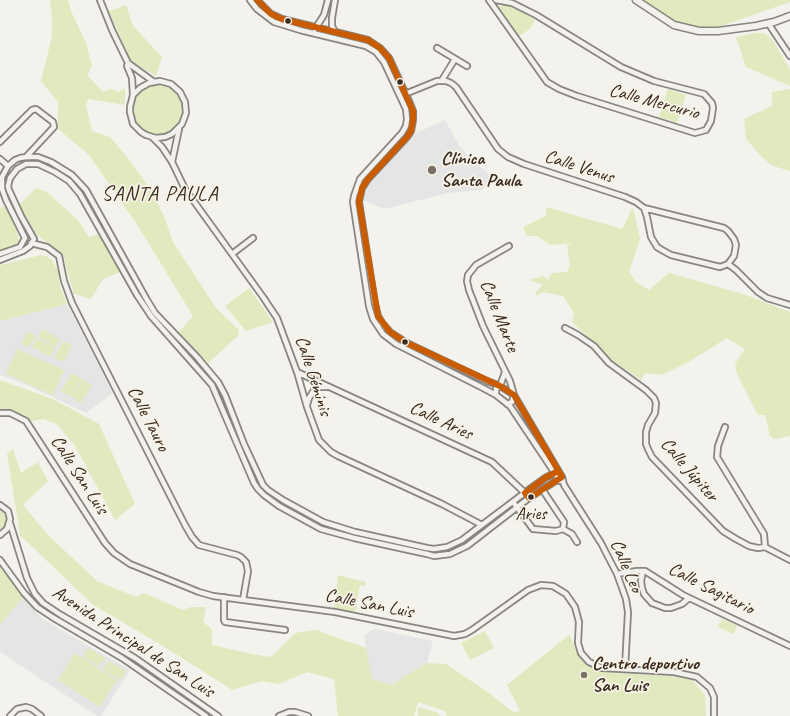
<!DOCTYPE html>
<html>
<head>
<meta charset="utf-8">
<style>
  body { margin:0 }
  canvas { display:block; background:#f4f2ec }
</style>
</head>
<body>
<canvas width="790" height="716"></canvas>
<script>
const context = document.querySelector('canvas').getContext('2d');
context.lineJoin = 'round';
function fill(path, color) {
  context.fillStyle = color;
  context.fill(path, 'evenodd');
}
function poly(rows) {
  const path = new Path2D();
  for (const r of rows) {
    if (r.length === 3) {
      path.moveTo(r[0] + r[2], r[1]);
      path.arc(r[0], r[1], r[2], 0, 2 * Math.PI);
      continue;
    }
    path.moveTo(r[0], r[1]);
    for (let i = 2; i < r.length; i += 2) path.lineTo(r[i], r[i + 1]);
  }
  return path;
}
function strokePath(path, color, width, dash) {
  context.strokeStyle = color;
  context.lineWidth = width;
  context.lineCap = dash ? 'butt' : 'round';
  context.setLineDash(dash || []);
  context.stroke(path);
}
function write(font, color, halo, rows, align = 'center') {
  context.font = font + ' Caveat,sans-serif';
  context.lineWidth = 3.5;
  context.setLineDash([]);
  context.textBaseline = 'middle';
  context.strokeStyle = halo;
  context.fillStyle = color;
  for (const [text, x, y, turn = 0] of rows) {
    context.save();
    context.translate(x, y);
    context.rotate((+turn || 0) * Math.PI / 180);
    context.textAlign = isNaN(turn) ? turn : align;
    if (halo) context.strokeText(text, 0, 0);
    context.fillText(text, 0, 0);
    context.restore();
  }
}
fill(poly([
  [445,120,460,147,473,161,493,178,482,190,448,193,384,209,361,199,364,188,412,135],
  [67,304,113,393,86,413,25,384,0,375,0,321],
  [24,596,41,617,51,624,130,670,101,716,97,716,0,652,0,625],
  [374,629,433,641,427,663,390,685,371,679,364,636]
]), '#e5e5e5');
fill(poly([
  [50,0,68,0,71,11,86,43,92,66,87,75,103,92,111,89,118,92,125,88,125,105,88,99,86,106,92,131,110,137,131,162,149,187,164,216,173,242,216,308,239,330,238,336,208,363,179,332,193,316,138,226,89,155,58,129,58,102,41,81,52,36,52,18],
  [640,0,790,0,790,2,721,26,721,27,706,28,694,27,678,23],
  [126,5,133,26,162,57,156,76,131,61,109,11],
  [503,5,515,7,535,20,530,29,519,36,498,7],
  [755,33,764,33,772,39,790,69,790,86,746,67,736,37],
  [159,110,26],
  [668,89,686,95,677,123,659,117],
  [790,89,790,171,773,166,763,158,746,139,744,119,772,106,772,92],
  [36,188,47,192,78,220,89,237,99,234,120,272,103,279,91,299,74,294,64,259,59,251,36,234,19,205],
  [5,206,10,212,16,226,19,241,14,246,0,252,0,208],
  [546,207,622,229,633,207,640,239,629,272,636,282,649,290,669,273,746,295,790,312,790,436,774,439,770,436,765,415,758,415,737,374,735,364,745,349,727,338,685,364,661,375,645,373,641,380,608,357,572,322,574,313,563,296,543,292,537,296,535,293,543,285,529,280,543,276,548,280,552,273,567,272,570,265,567,245,573,243,550,245,537,236,527,236,523,227,546,216],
  [41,255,46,256,51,259,58,270,60,287,67,304,0,321,0,265],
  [249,288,273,322,246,331,225,306],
  [43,329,60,339,56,347,38,336],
  [28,332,36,336,28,348,21,343],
  [37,338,55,348,50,357,32,347],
  [64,341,72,346,63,362,54,357],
  [17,349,64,370,53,395,6,374],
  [72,373,82,379,71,397,61,391],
  [83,379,92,385,81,403,72,397],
  [0,380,53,399,99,424,135,504,115,520,75,446,58,425,44,419,30,421,0,408],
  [13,449,21,473,38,462,48,481,23,505,48,535,97,581,136,597,144,593,183,610,191,607,206,607,203,622,212,629,212,645,252,654,271,657,295,633,316,630,366,648,372,679,391,685,427,663,446,664,489,693,513,712,520,711,507,685,570,634,575,650,588,667,612,673,671,676,692,680,705,695,706,716,447,716,445,711,418,702,414,716,338,716,334,679,307,672,279,684,261,681,232,690,168,649,92,604,20,535,7,453],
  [0,505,5,508,10,523,0,535],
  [0,568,24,596,0,625],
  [338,575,366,582,365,586,360,585,355,613,334,608],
  [722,619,737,626,734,634,718,627],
  [485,631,494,648,470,660,461,643],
  [88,648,105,658,100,666,83,657],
  [75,653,117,680,100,707,58,680],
  [108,661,126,671,121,680,103,670],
  [418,707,436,712,441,716,418,716]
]), '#e1eabe');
const minor = poly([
  [100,0,112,30,128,63,127,66,132,78,133,95,130,107,130,112,133,124,141,132,146,135,156,138,165,137,172,134,182,124,186,113,185,102,180,92,171,84,160,81,149,83,140,88,133,95],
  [250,0,257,9,274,22,300,30,366,46,376,52,384,62,406,109,407,119,406,126,402,133,360,179,354,196,353,202,369,306,373,319,383,334,396,344,483,388,496,395,510,406,560,481],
  [257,0,271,14,282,19,368,40,380,48,389,58,409,101,413,111,413,120,411,131,407,137,368,179,362,188,360,197,359,202,375,304,378,316,382,323,390,332,407,343,487,381,500,386,514,395,562,477,564,485,601,543,617,574,626,599,628,612,625,669],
  [489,0,547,82,559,89,577,96,695,133,706,130,711,121,713,108,712,103,704,94,654,81,621,67,536,15,512,3,496,0],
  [768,23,790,56],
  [315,29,324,15,328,0],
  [335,32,332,26,332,18,335,0],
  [437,48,467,66],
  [128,63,154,82],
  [442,80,455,59],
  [405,94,437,81,446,81,451,83,456,87,498,149,508,157,524,164,625,197,636,202,644,208,724,228,728,231,734,239,736,245,734,256,728,264,720,267,671,255,662,250,657,247,651,237,647,217,644,208],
  [152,137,162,147,172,162,185,189,263,297,277,318,297,372,307,407,319,440,331,452,338,456,442,504,482,525],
  [0,142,32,110,36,109,53,122,54,127,26,157],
  [0,159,8,166],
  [172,162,179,129],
  [31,243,47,247,59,256,64,281,72,303,185,525,192,537,199,545,237,555,241,557,246,562,248,571,243,600],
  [0,254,20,247,25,238,6,200,2,189,2,177,8,166,15,160,20,158,26,157,38,157,51,162,72,175,86,190,147,300,155,313,197,357,218,382,225,395,244,444,263,485,268,490,283,500,323,522,355,532,427,548,434,549,447,547,462,540,531,488,545,478,558,471],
  [232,254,253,238],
  [0,260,23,251,30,246,34,239,21,216,9,190,8,186,10,178,17,169,26,164,38,164,55,172,69,181,80,194,137,295,151,316,212,385,254,483,258,489,264,495,279,506,321,529,354,538,427,554,434,556,450,554,467,546,529,498,562,477],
  [728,264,736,270,758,292,767,298,790,305],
  [565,328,578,335,594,346,609,363,646,390,654,398,656,403,655,413,648,425,646,432,646,444,648,449,652,457,723,531,736,539,749,546,758,548,765,547,790,560],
  [297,372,492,462,526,494],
  [496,395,496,389,500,386,505,372],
  [507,404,512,402,514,395,510,381,483,326,469,290,467,281,468,275,476,265,509,246],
  [307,405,309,398,314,390,320,387,327,387],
  [0,413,10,413,26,421,105,543,114,553,130,564,199,592,213,596,335,612,454,636,465,634,472,630,528,590,541,585,553,586,566,594,575,607,579,622,578,643,581,653,589,662,602,668,674,672,697,677,710,688,714,697,714,716],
  [725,427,718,446,717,457,764,534,765,547],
  [513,502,533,529,556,531,563,529,564,522,542,489],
  [0,505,8,511,10,519,7,529,0,535],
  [10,523,27,578,35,594,43,603,61,615,135,658,218,716],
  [563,529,572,534,577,542],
  [0,560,24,593,37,607,52,617,122,658,206,716],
  [643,571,641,581,642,588,644,594,652,603,665,608,671,608,682,604,689,598],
  [617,574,637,571,645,571,683,595,790,646],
  [224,597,224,620,225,622,285,630],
  [10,716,17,709,26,707,32,709,41,716],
  [279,716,289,712,295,712,308,716]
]);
const tertiary = poly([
  [636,0,674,25,699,31,718,31,756,26,774,22,790,16]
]);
strokePath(minor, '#898580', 8);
strokePath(tertiary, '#898580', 9);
strokePath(minor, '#f2f1ed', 4.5);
strokePath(tertiary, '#f2f1ed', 6);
strokePath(poly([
  [257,0,271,14,282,19,368,40,380,48,389,58,413,111,413,120,411,131,407,137,368,179,362,188,359,202,378,316,390,332,407,343,500,386,514,395,562,477,529,498,525,493,545,478,558,471]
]), '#c95b00', 6);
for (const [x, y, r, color] of [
  [288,21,3.5,"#3b2a1e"],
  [400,82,3.5,"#3b2a1e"],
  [432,170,5,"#7c7066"],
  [405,342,3.5,"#3b2a1e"],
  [531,497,3.5,"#3b2a1e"],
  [584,675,4,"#7c7066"]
]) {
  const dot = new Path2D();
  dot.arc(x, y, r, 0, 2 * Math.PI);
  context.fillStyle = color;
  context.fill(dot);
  strokePath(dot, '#f7f3e8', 1.5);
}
write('18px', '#3b2a1e', '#f7f3e8', [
  ["Aries",531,514]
]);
write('19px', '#3b2a1e', '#f7f3e8', [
  ["Calle Mercurio",654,102,15],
  ["Calle Venus",579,167,18],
  ["Calle Marte",499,316,68],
  ["Calle Géminis",313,376,72],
  ["Calle Tauro",148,419,63],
  ["Calle Aries",441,421,25],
  ["Calle Júpiter",689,470,49],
  ["Calle San Luis",79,475,57],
  ["Calle Leo",626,566,67],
  ["Calle Sagitario",711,589,27],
  ["Calle San Luis",369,604,11],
  ["Avenida Principal de San Luis",133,642,33]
]);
write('bold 19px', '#3b2a1e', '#f7f3e8', [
  ["Clínica",441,159],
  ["Santa Paula",441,181],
  ["Centro deportivo",592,664],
  ["San Luis",592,686]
], 'left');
context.letterSpacing = '1px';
write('21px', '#3b2a1e', '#f7f3e8', [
  ["SANTA PAULA",160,194]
]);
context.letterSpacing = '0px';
</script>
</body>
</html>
